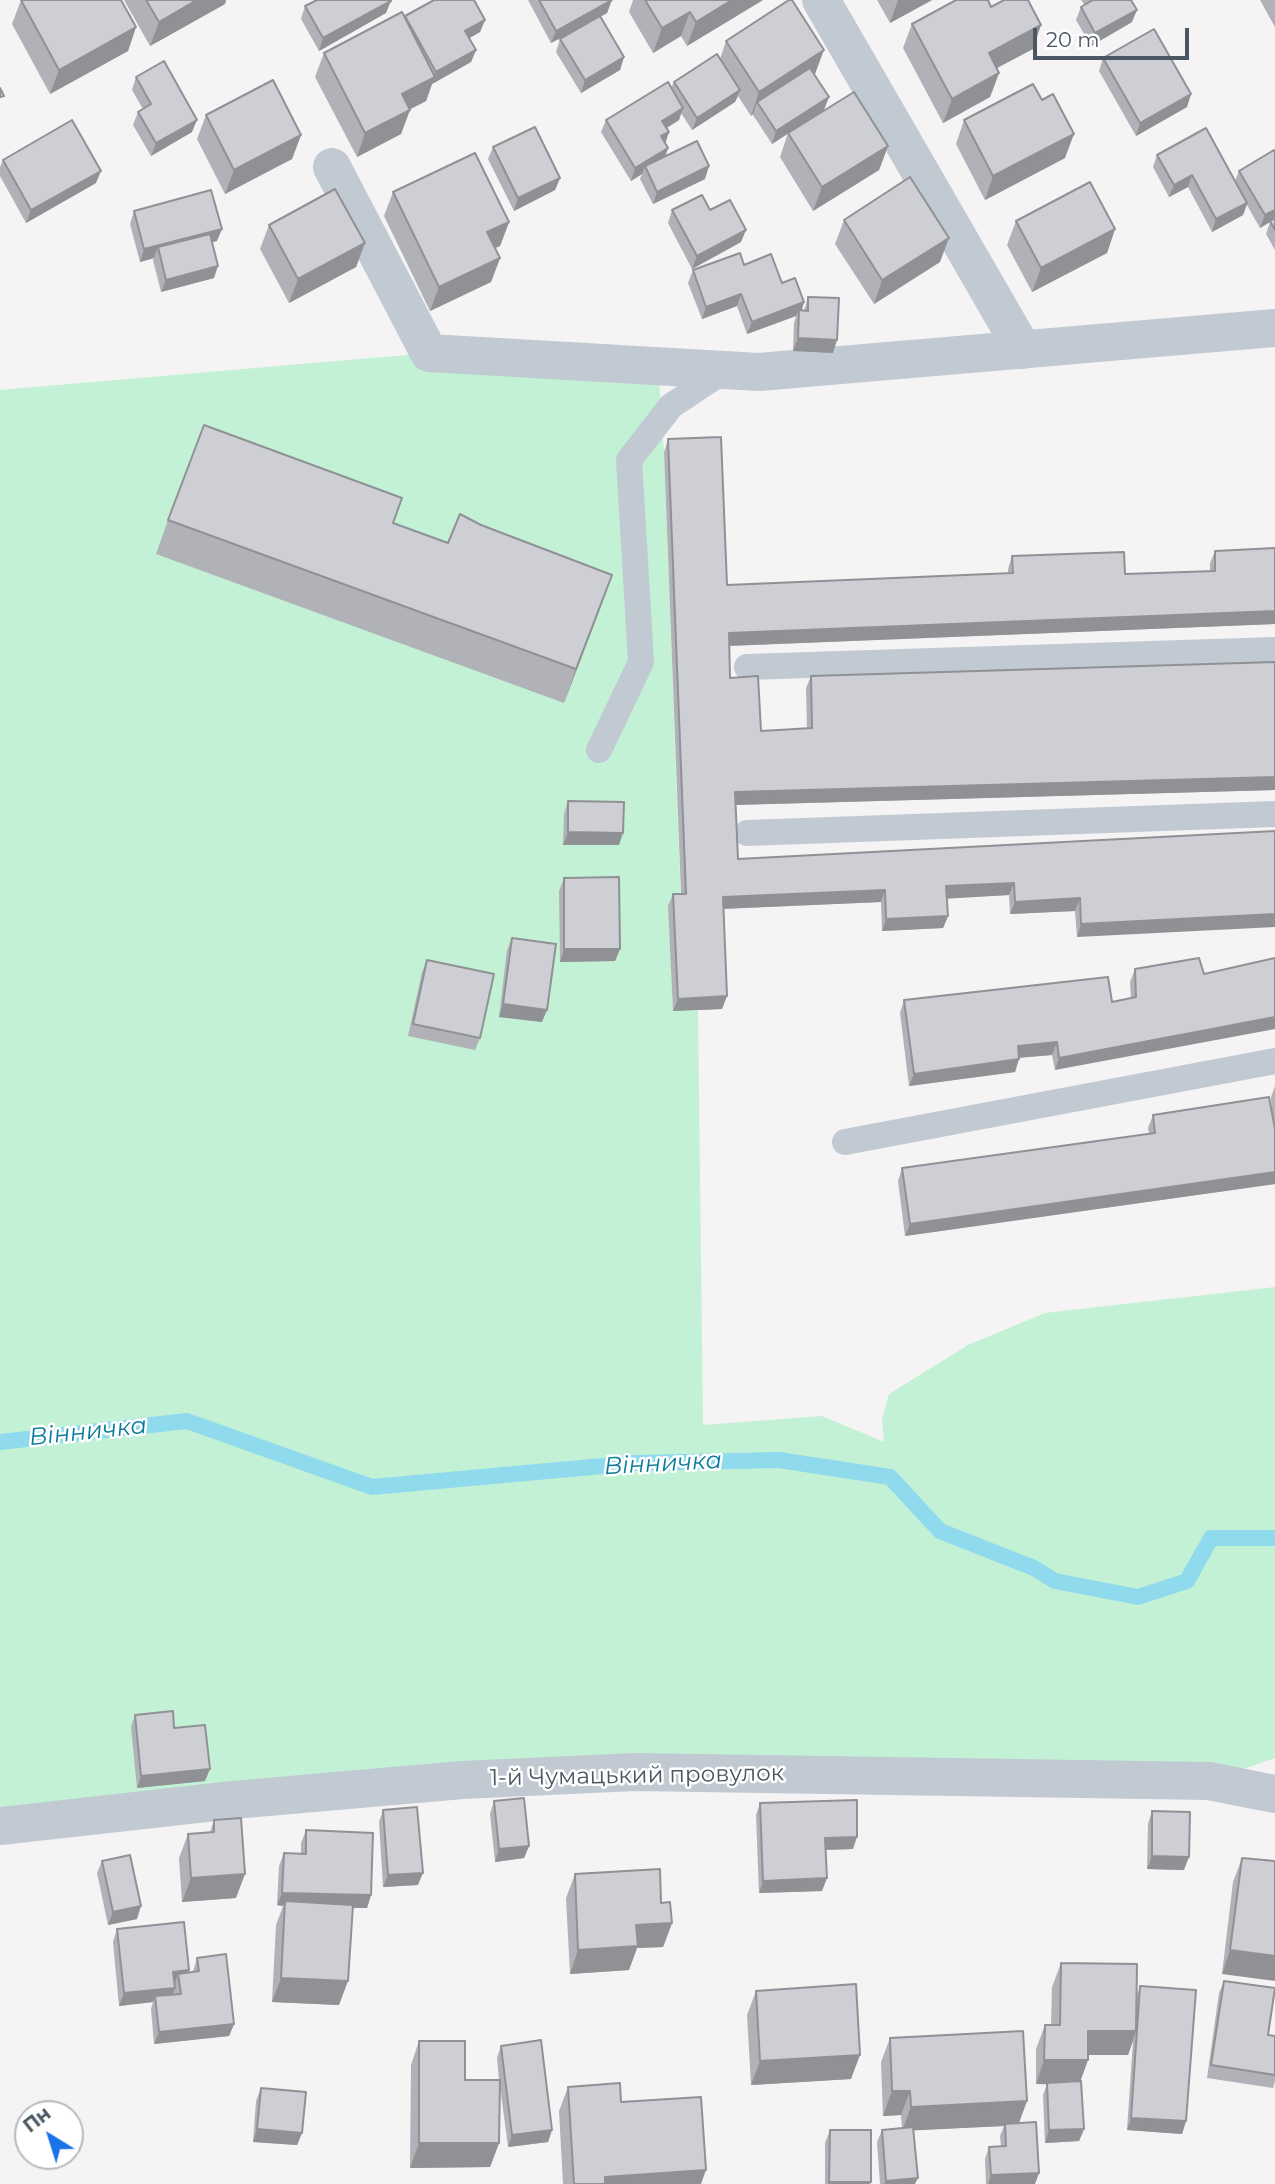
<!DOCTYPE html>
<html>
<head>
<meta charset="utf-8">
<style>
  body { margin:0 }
  #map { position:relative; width:1275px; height:2184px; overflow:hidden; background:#f5f3f3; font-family:Montserrat,sans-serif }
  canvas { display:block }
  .north { position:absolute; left:14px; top:2100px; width:70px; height:70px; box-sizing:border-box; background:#fff; border:2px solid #b7bbc0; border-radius:50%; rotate:322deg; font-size:19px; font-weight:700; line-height:28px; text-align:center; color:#4a5661 }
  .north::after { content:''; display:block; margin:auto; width:24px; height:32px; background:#1a73e8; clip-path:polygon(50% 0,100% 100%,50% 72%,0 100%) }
  .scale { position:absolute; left:1033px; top:28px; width:156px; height:32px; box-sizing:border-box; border:4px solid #4a5661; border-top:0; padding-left:9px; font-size:21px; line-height:24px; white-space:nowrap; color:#4a5661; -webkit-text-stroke:5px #fff; paint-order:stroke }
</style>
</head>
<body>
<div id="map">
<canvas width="1275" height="2184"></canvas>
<div class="north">Пн</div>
<div class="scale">20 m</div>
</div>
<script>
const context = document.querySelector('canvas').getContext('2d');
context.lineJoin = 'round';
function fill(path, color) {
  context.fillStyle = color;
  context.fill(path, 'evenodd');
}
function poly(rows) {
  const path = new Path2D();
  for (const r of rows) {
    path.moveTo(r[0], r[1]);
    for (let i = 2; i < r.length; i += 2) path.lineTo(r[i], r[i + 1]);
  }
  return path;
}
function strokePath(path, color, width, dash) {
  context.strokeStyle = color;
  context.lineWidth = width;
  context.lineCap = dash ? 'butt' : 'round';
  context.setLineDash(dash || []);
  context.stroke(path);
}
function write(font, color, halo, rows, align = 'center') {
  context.font = font + ' Montserrat,sans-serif';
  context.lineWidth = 5;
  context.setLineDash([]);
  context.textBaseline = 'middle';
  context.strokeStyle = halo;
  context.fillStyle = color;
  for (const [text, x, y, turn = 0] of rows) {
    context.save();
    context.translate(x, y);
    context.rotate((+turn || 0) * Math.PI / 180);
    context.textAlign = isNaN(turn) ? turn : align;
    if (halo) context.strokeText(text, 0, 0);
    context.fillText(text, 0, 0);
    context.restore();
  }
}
fill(poly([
  [429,353,658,366,664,452,681,906,669,907,673,1011,698,1010,703,1425,822,1416,884,1442,882,1419,889,1394,968,1345,1045,1313,1275,1287,1275,1758,1209,1781,812,1774,0,1826,0,390],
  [964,1541,1034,1568,1050,1578,965,1542]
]), '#c3f1d5');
strokePath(poly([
  [0,1442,187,1421,372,1487,636,1463,779,1460,890,1477,940,1531,1034,1568,1055,1581,1138,1597,1187,1581,1211,1538,1275,1538]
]), '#90daee', 16);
strokePath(poly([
  [747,667,1275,650],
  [599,750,641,662,629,460,671,406,725,370],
  [747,833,1275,814],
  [845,1142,1275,1061]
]), '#c1cad2', 26);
strokePath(poly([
  [821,0,1023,350],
  [332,167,429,353,759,372,1275,328],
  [0,1826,233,1800,462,1780,635,1772,1209,1781,1275,1794]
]), '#c1cad2', 38);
fill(poly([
  [21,0,136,27,128,51,50,94,12,24],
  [124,0,226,0,225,4,150,46],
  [528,0,611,0,607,13,600,17,624,57,620,70,581,93,556,52,560,39,584,26,551,43],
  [633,0,763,0,687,46,681,36,653,53,629,12],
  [877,0,932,0,890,23],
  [1081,0,1131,0,1132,22,1091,46,1076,20,1081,7,1085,5],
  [1260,0,1275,0,1275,27],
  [305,6,386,13,319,51,301,19],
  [991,7,1033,49,996,68,999,73,990,97,943,123,903,48,912,24],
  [405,16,485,20,480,32,469,38,476,50,471,62,432,84,426,101,410,109,401,134,357,157,315,77,324,53,404,18],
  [726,41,815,74,814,75,824,110,772,144,753,115,753,114,751,116,738,96,735,102,692,130,681,113,679,120,667,128,665,156,705,179,653,204,640,179,642,174,631,181,601,132,606,120,671,88,674,82,720,59],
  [1103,58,1191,94,1187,107,1136,136,1099,71],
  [136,77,192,132,151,156,133,125,138,112,143,109,132,90],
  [1042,100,1065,158,985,200,956,144,964,120],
  [206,115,301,135,292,159,225,194,197,139],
  [788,133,888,146,879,170,813,211,780,157],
  [493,147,560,178,555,190,514,211,488,159],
  [1275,153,1275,250,1266,234,1270,222,1260,228,1247,205,1243,215,1212,232,1188,187,1169,197,1153,167,1157,155,1235,181,1239,171],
  [3,160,96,183,26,223,0,176,0,167],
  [393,192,509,222,500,246,495,248,500,258,491,282,430,311,384,216],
  [672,210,710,210,741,242,692,269,668,223],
  [134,211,217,241,212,242,214,278,161,292,153,260,154,258,140,262,130,224],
  [844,220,940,262,874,304,835,244],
  [1016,221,1115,229,1107,253,1032,292,1007,245],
  [269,225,365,243,356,267,289,303,260,249],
  [744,265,782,283,804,302,802,310,804,311,808,297,833,353,793,351,794,323,796,316,747,334,737,306,702,319,688,283,693,270],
  [668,439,727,585,1008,574,1008,569,1012,556,1125,574,1210,571,1210,563,1215,551,1275,548,1275,624,729,646,730,678,761,731,807,729,806,688,811,676,1275,662,1275,790,736,805,738,859,1275,831,1077,937,1075,911,1010,914,1009,895,947,898,948,916,943,928,882,931,881,902,723,909,727,996,722,1009,673,1011,668,906,673,894,681,894,664,452],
  [168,520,393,523,448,543,481,525,612,575,564,703,156,554],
  [568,801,619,845,563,845,564,814],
  [564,878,620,949,615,961,560,962,559,891],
  [512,938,542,1022,499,1017,507,950],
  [1199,958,1055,1070,1052,1055,1019,1058,1015,1072,909,1086,900,1013,904,1000,1112,1002,1131,998,1130,982,1135,969],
  [427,960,480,1038,475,1050,408,1036,422,972],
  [1275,1086,1275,1184,905,1236,898,1181,902,1168,1149,1134,1148,1128,1153,1115,1272,1115,1271,1097],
  [135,1715,174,1728,205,1781,137,1788,131,1727],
  [494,1801,529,1846,524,1858,495,1862,490,1814],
  [760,1803,853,1849,825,1850,822,1891,759,1893,756,1815],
  [383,1810,418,1885,383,1887,379,1822],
  [1152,1811,1184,1870,1147,1869,1148,1824],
  [214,1820,236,1898,182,1902,179,1858,188,1834,210,1832],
  [306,1830,371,1895,367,1908,352,1908,339,2005,272,2002,276,1925,283,1906,277,1905,279,1866,284,1853,301,1854,301,1843],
  [1242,1858,1275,1861,1222,1974,1233,1882],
  [102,1861,137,1919,108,1925,97,1873],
  [575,1874,661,1903,672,1923,663,1947,637,1948,629,1970,570,1974,566,1898],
  [117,1929,188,1973,193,1972,197,1958,234,2024,229,2036,154,2044,151,2009,153,2002,119,2006,113,1942],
  [1061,1963,1137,1996,1140,1986,1186,2121,1182,2134,1127,2130,1133,2041,1128,2055,1088,2055,1088,2060,1080,2081,1084,2129,1079,2141,1045,2143,1043,2095,1047,2084,1036,2084,1036,2049,1045,2025,1051,2025,1052,1987],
  [1224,1981,1268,2035,1275,2036,1275,2081,1273,2088,1207,2078,1219,1993],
  [756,1991,851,2079,751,2085,747,2015],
  [890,2038,1027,2101,1019,2123,1035,2184,986,2184,985,2159,989,2147,1001,2146,1000,2136,1004,2126,914,2130,915,2184,880,2184,877,2142,882,2130,902,2128,901,2115,883,2116,881,2062],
  [419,2041,465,2080,499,2080,497,2058,501,2046,552,2130,548,2142,508,2147,500,2086,499,2143,490,2167,410,2168,411,2065],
  [568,2087,621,2102,701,2184,563,2184,559,2111],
  [261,2088,302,2133,297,2145,253,2142,256,2101],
  [830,2130,870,2184,825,2184,825,2143]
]), '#b0b2b7');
fill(poly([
  [197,0,226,0,225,4,150,46,159,22],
  [612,0,607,13,551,43,556,31],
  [732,0,763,0,687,46,696,22],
  [898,0,932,0,890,23],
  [391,1,386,13,319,51,323,38],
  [1137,10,1132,22,1091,46,1095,33],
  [690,12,681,36,653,53,662,28],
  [485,20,480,32,461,43,465,31],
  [1041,25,1033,49,980,77,989,53],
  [136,27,128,51,50,94,59,70],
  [476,50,471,62,432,84,426,101,393,118,402,94,434,77,436,72],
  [824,50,815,74,761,109,757,102,753,114,751,116,759,92],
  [624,57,620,70,581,93,585,80],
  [999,73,990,97,943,123,952,99],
  [740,90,735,102,692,130,697,118],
  [1191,94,1187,107,1136,136,1140,123],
  [829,97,824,110,772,144,776,131],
  [683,108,679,120,658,133,662,121],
  [410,110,401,134,357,157,365,133],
  [197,120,192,132,151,156,156,143],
  [669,132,665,144,661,136],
  [1074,134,1065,158,985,200,993,176],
  [301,135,292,159,225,194,234,170],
  [888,146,879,170,813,211,822,187],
  [668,148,664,161,645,166,642,174,631,181,635,168],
  [709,166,705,179,653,204,657,192],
  [101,171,96,183,26,223,31,210],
  [1192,175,1188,187,1169,197,1174,185],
  [560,178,555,190,514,211,518,198],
  [1247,203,1243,215,1212,232,1216,219],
  [1275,210,1275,219,1260,228,1265,215],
  [509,222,500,246,478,256,487,232],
  [222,229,217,241,160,256,158,247,154,258,140,262,144,249],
  [1115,229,1107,253,1032,292,1041,268],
  [746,230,741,242,692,269,697,256],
  [949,238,940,262,874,304,882,280],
  [365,243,356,267,289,303,298,279],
  [500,258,491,282,430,311,439,287],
  [218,266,214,278,161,292,166,280],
  [741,294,737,306,702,319,706,307],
  [804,302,800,315,799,310,796,316,747,334,752,322],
  [798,338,837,340,833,353,793,351],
  [612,575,600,609,564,703,576,669],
  [1275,611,1275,624,724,646,729,633],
  [1275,777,1275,790,731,805,735,792],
  [568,832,623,833,619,845,563,845],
  [1014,883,1009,895,942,899,946,886],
  [885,890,881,902,718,909,723,897],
  [1080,898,1075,911,1010,914,1015,902],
  [1275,914,1275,927,1077,937,1081,924],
  [948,916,943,928,882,931,886,919],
  [564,949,620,949,615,961,560,962],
  [727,996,722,1009,673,1011,678,999],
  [503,1004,547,1010,542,1022,499,1017],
  [1275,1017,1275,1029,1055,1070,1059,1058],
  [1057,1042,1052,1055,1014,1058,1018,1046],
  [1019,1059,1015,1072,909,1086,914,1074],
  [1275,1172,1275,1184,905,1236,910,1224],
  [210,1769,205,1781,137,1788,141,1776],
  [857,1837,853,1849,820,1850,825,1838],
  [529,1846,524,1858,495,1862,499,1849],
  [1152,1856,1189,1857,1184,1870,1147,1869],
  [423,1873,418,1885,383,1887,388,1875],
  [245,1874,236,1898,182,1902,191,1878],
  [827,1878,822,1891,759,1893,763,1881],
  [282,1893,371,1895,367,1908,285,1906,285,1901,283,1906,277,1905],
  [141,1906,137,1919,108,1925,113,1912],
  [672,1923,663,1947,637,1948,629,1970,570,1974,578,1950,636,1925],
  [1230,1950,1275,1956,1275,1981,1222,1974],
  [189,1970,184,1982,178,1974,175,1983,168,1984,173,1972],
  [281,1978,348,1981,339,2005,272,2002],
  [175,1988,170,2000,155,1996,153,2002,119,2006,124,1993],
  [234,2024,229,2036,154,2044,159,2032],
  [1088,2031,1136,2031,1128,2055,1079,2055],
  [860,2055,851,2079,751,2085,760,2061],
  [1044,2060,1088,2060,1079,2085,1036,2084],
  [892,2091,910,2091,901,2115,883,2116],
  [1027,2101,1018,2125,1005,2124,1004,2126,902,2131,911,2107],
  [1131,2118,1186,2121,1182,2134,1127,2130],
  [257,2129,302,2133,297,2145,253,2142],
  [1084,2129,1079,2141,1045,2143,1049,2130],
  [552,2130,548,2142,508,2147,512,2135],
  [419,2143,499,2143,490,2167,410,2168],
  [706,2170,701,2184,602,2184,605,2177],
  [1039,2173,1035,2184,988,2184,991,2175],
  [918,2178,915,2184,884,2184,886,2181],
  [829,2182,871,2182,870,2184,828,2184]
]), '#909195');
const building = poly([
  [21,0,121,0,136,27,59,70,21,0],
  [146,0,197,0,159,22,146,0],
  [317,0,391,0,391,1,323,38,305,6,317,0],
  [434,0,474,0,485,20,465,31,476,50,436,72,405,16,434,0],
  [539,0,612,0,556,31,539,0],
  [645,0,732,0,696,22,690,12,662,28,645,0],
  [789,0,792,0,824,50,759,92,726,41,789,0],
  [956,0,988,0,991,7,1004,0,1028,0,1041,25,989,53,999,73,952,99,912,24,956,0],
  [1093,0,1131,0,1137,10,1095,33,1081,7,1093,0],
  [402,12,435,77,402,94,410,110,365,133,324,53,402,12],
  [600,16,624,57,585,80,560,39,600,16],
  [1154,29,1191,94,1140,123,1103,58,1154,29],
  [717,54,740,90,697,118,674,82,717,54],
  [164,61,197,120,156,143,138,112,151,104,136,77,164,61],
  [810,68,829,97,776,131,757,102,810,68],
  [273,80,301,135,234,170,206,115,273,80],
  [668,82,683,108,662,121,669,132,661,136,668,148,635,168,606,120,668,82],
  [1033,84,1042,100,1053,94,1074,134,993,176,964,120,1033,84],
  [0,88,4,96,0,97,0,88],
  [854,92,888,146,822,187,788,133,854,92],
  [72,120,101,171,31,210,3,160,72,120],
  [535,127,560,178,518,198,493,147,535,127],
  [1206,128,1247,203,1216,219,1192,175,1174,185,1157,155,1206,128],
  [697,141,709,166,657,192,645,166,697,141],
  [1274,150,1275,153,1275,210,1265,215,1239,171,1274,150],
  [475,153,509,222,487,232,500,258,439,287,393,192,475,153],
  [910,177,949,238,882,280,844,220,910,177],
  [1090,182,1115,229,1041,268,1016,221,1090,182],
  [335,189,365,243,298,279,269,225,335,189],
  [211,190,222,229,144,249,134,211,211,190],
  [702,195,710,210,730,200,746,230,697,256,672,210,702,195],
  [1275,218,1275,230,1270,221,1275,218],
  [210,234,218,266,166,280,158,247,210,234],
  [740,253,744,265,771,254,782,283,795,278,804,302,752,322,741,294,706,307,693,270,740,253],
  [808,297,839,298,837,340,798,338,799,310,808,311,808,297],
  [204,425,402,498,393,523,448,543,460,514,481,525,612,575,576,669,168,520,204,425],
  [721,437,727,585,1013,573,1012,556,1124,552,1125,574,1215,571,1215,551,1275,548,1275,611,729,633,730,678,758,676,761,731,812,728,811,676,1275,662,1275,777,735,792,738,859,1275,831,1275,914,1081,924,1080,898,1015,902,1014,883,946,886,948,916,886,919,885,890,723,897,727,996,678,999,673,894,686,894,668,439,721,437],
  [568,801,624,802,623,833,568,832,568,801],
  [619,877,620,949,564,949,564,878,619,877],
  [512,938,556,944,547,1010,503,1004,512,938],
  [1199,958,1204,974,1275,958,1275,1017,1059,1058,1057,1042,1018,1046,1019,1059,914,1074,904,1000,1108,977,1112,1002,1136,997,1135,969,1199,958],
  [427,960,494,974,480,1038,413,1024,427,960],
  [1269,1097,1275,1129,1275,1172,910,1224,902,1168,1155,1133,1153,1115,1269,1097],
  [173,1711,174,1728,205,1725,210,1769,141,1776,135,1715,173,1711],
  [524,1798,529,1846,499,1849,494,1801,524,1798],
  [857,1800,857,1837,825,1838,827,1878,763,1881,760,1803,857,1800],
  [417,1807,423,1873,388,1875,383,1810,417,1807],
  [1152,1811,1190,1812,1189,1857,1152,1856,1152,1811],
  [241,1818,245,1874,191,1878,188,1834,214,1832,214,1820,241,1818],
  [306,1830,373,1833,371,1895,282,1893,284,1853,306,1854,306,1830],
  [130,1855,141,1906,113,1912,102,1861,130,1855],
  [1242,1858,1275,1861,1275,1956,1230,1950,1242,1858],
  [660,1869,661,1903,670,1902,672,1923,636,1925,638,1946,578,1950,575,1874,660,1869],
  [285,1901,353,1905,348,1981,281,1978,285,1901],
  [184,1922,189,1970,173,1972,175,1988,124,1993,117,1929,184,1922],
  [226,1954,234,2024,159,2032,155,1996,181,1994,178,1974,199,1971,197,1958,226,1954],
  [1061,1963,1137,1964,1136,2031,1088,2031,1088,2060,1044,2060,1045,2025,1060,2025,1061,1963],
  [1224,1981,1275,1988,1268,2035,1275,2036,1275,2075,1211,2065,1224,1981],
  [856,1984,860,2055,760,2061,756,1991,856,1984],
  [1140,1986,1196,1990,1186,2121,1131,2118,1140,1986],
  [1023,2031,1027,2101,911,2107,910,2091,892,2091,890,2038,1023,2031],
  [541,2040,552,2130,512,2135,501,2046,541,2040],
  [419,2041,465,2041,465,2080,500,2080,499,2143,419,2143,419,2041],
  [1081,2081,1084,2129,1049,2130,1047,2083,1081,2081],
  [620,2083,621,2102,701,2097,706,2170,605,2177,605,2184,574,2184,568,2087,620,2083],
  [261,2088,306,2092,302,2133,257,2129,261,2088],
  [1036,2122,1039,2173,991,2175,989,2147,1006,2146,1005,2124,1036,2122],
  [913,2127,918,2178,886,2181,882,2130,913,2127],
  [830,2130,871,2130,871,2182,829,2182,830,2130]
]);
fill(building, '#cdcfd5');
strokePath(building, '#909195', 2);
write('23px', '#4a5661', '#fff', [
  ["1-й Чумацький провулок",637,1776,-1]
]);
write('italic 24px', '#0c7c9b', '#fff', [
  ["Вінничка",88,1432,-6],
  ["Вінничка",663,1464,-3]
]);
</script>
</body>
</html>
